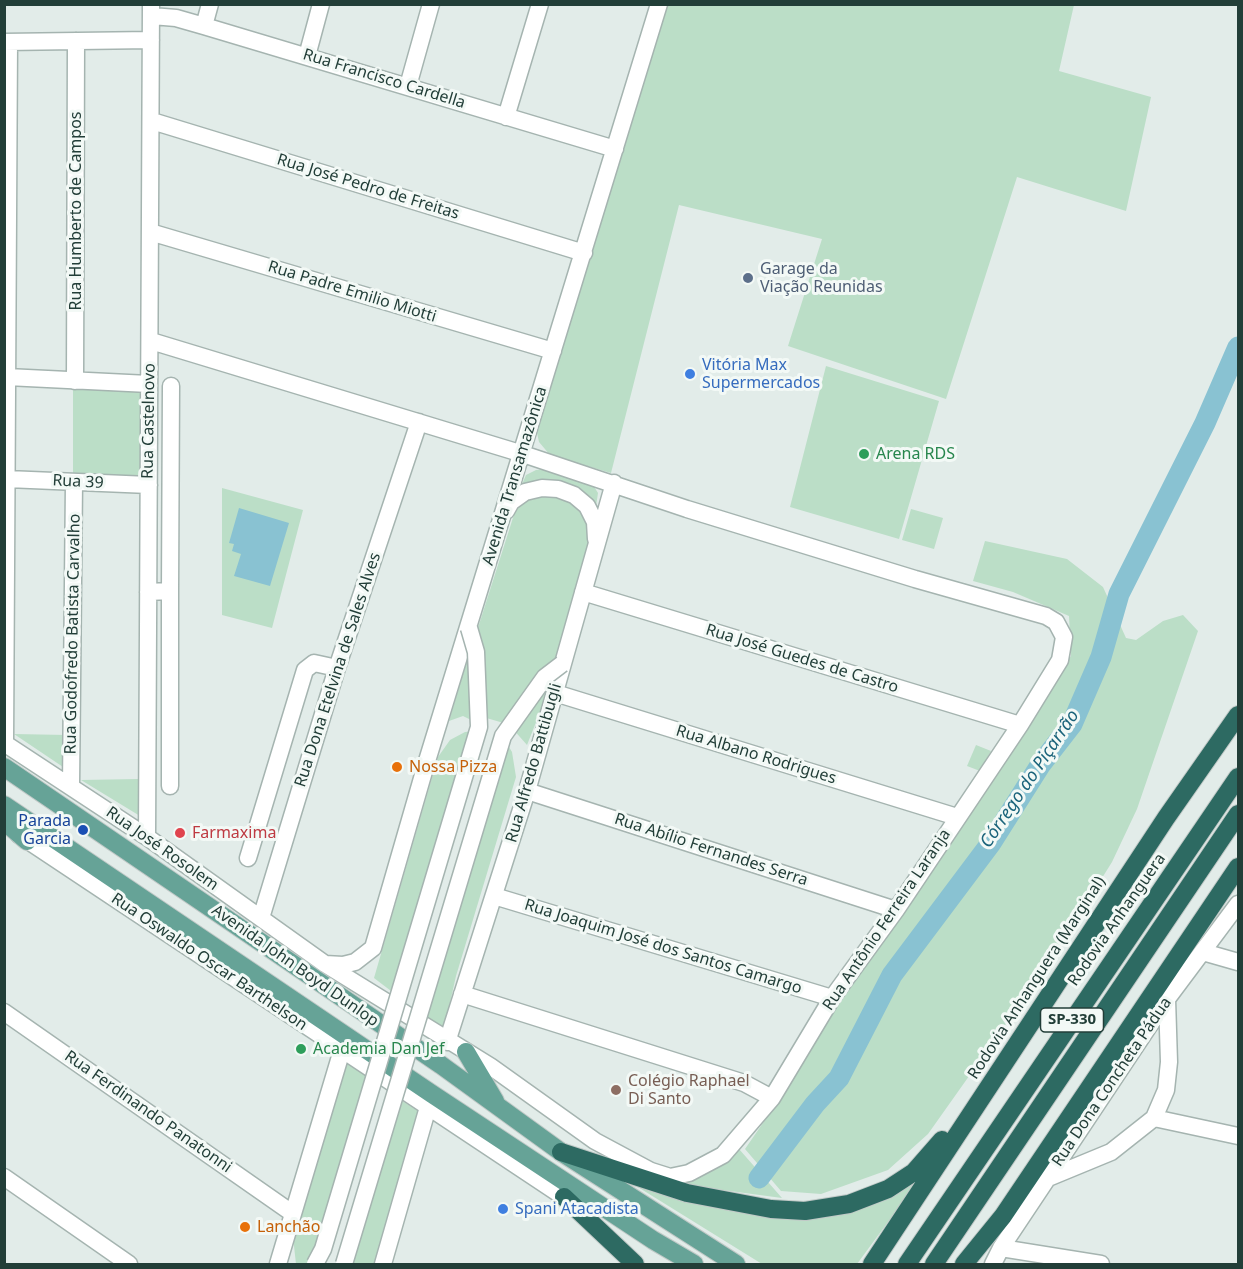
<!DOCTYPE html>
<html>
<head>
<meta charset="utf-8">
<style>
  body { margin:0 }
  #map { position:relative; width:1243px; height:1269px; overflow:hidden; background:#e2ece9; font-family:"Noto Sans",sans-serif }
  canvas { display:block }
  .frame { position:absolute; inset:0; border:6px solid #223e38; pointer-events:none }
</style>
</head>
<body>
<div id="map">
<canvas width="1243" height="1269"></canvas>
<div class="frame"></div>
</div>
<script>
const context = document.querySelector('canvas').getContext('2d');
context.lineJoin = 'round';
function fill(path, color) {
  context.fillStyle = color;
  context.fill(path, 'evenodd');
}
function poly(rows) {
  const path = new Path2D();
  for (const r of rows) {
    path.moveTo(r[0], r[1]);
    for (let i = 2; i < r.length; i += 2) path.lineTo(r[i], r[i + 1]);
  }
  return path;
}
function strokePath(path, color, width, dash) {
  context.strokeStyle = color;
  context.lineWidth = width;
  context.lineCap = dash ? 'butt' : 'round';
  context.setLineDash(dash || []);
  context.stroke(path);
}
function write(font, color, halo, rows, align = 'center') {
  context.font = font + ' "Noto Sans",sans-serif';
  context.lineWidth = 6;
  context.setLineDash([]);
  context.textBaseline = 'middle';
  context.strokeStyle = halo;
  context.fillStyle = color;
  for (const [text, x, y, turn = 0] of rows) {
    context.save();
    context.translate(x, y);
    context.rotate((+turn || 0) * Math.PI / 180);
    context.textAlign = isNaN(turn) ? turn : align;
    if (halo) context.strokeText(text, 0, 0);
    context.fillText(text, 0, 0);
    context.restore();
  }
}
fill(poly([
  [666,5,1074,5,1059,71,1151,97,1126,211,1017,177,946,399,788,346,822,239,679,205,611,473,550,455,539,442,537,433],
  [826,366,939,401,899,539,790,507],
  [73,384,144,384,144,476,73,476],
  [546,469,593,485,598,493,595,513,580,497,519,491,526,475,536,470],
  [222,488,303,510,272,628,222,615],
  [526,496,572,498,593,525,558,663,507,724,483,717,476,634,518,502],
  [911,509,943,518,934,549,902,540],
  [985,541,1067,559,1103,587,1126,638,1136,640,1163,621,1183,615,1198,631,1137,809,1112,862,1047,966,928,1134,888,1170,821,1194,781,1191,745,1149,792,1081,834,1012,957,835,1071,656,1069,616,1013,592,973,581],
  [471,647,475,722,463,716,449,721],
  [556,672,527,745,512,728],
  [475,731,395,994,374,978,438,757,450,740,465,732],
  [14,734,67,735,69,771],
  [506,742,512,752,516,777,456,976,443,1034,421,1016],
  [976,745,991,751,980,771,967,766],
  [138,779,140,816,81,780],
  [348,1061,372,1081,313,1264,296,1264,293,1237],
  [396,1097,418,1111,375,1264,347,1264],
  [739,1149,782,1198,678,1184],
  [915,1180,916,1184,857,1264,762,1264,633,1184,791,1215]
]), '#bbdec7');
fill(poly([
  [239,508,289,523,270,586,234,576,241,554,232,551,234,544,229,543]
]), '#89c2d2');
strokePath(poly([
  [759,1178,815,1104,839,1078,892,975,991,843,1041,764,1072,724,1101,657,1119,594,1205,423,1238,347]
]), '#89c2d2', 21);
const minor = poly([
  [152,16,176,18,204,26,615,149],
  [204,26,210,4],
  [4,42,151,40],
  [307,56,321,4],
  [408,86,431,4],
  [506,117,540,4],
  [152,121,584,253],
  [150,232,553,351],
  [7,377,149,384],
  [75,381,76,41],
  [7,479,149,485],
  [506,511,511,502,525,492,542,488,558,489,574,495,587,506,595,522,596,539],
  [170,591,171,386],
  [148,592,170,591,170,786],
  [583,592,1020,725],
  [555,693,957,817],
  [4,743,147,837,325,964,490,1066,595,1141,651,1171,670,1177,689,1173,723,1155,772,1098,832,998,896,910,1020,725,1060,660,1064,637,1056,622,1046,616,915,579,687,509,523,454,151,341],
  [5,743,9,42],
  [71,786,74,482],
  [527,791,896,910],
  [18,834,564,1197],
  [147,837,151,4],
  [248,858,305,670,314,663,337,668],
  [494,896,832,998],
  [261,918,337,668,419,422],
  [1203,952,1238,962],
  [325,964,343,965,355,962,373,948,427,761,659,4],
  [462,994,744,1083,772,1098],
  [4,1012,292,1213],
  [447,1042,527,791,614,483],
  [1154,1118,1166,1090,1169,1062,1167,999],
  [4,1177,129,1264],
  [1048,1178,1111,1152,1154,1118,1238,1136],
  [1001,1248,1101,1264],
  [278,1264,342,1050],
  [383,1264,428,1107],
  [993,1264,1001,1248,1167,999,1238,904]
]);
const major = poly([
  [4,767,441,1065,561,1152,736,1264],
  [4,805,432,1094,653,1240,694,1264],
  [4,821,27,841],
  [466,1052,495,1101]
]);
const highway = poly([
  [561,1152,687,1193,771,1209,805,1211,849,1204,888,1189,914,1172,942,1140],
  [564,1197,635,1264],
  [872,1264,1166,818,1238,715],
  [907,1264,1238,777],
  [934,1264,1238,814],
  [964,1264,1003,1216,1238,867]
]);
strokePath(minor, '#a5b4b0', 19);
strokePath(major, '#c1c9c7', 20);
strokePath(highway, '#c1c9c7', 20);
strokePath(minor, '#fff', 16);
strokePath(major, '#66a397', 18);
strokePath(highway, '#2d6a62', 18);
const minorBridge = poly([
  [315,1264,323,1249,479,727,476,652,469,628],
  [344,1264,503,736,545,677,562,664]
]);
strokePath(minorBridge, '#a5b4b0', 19, []);
strokePath(minorBridge, '#fff', 16);
for (const [x, y, r, color] of [
  [748,278,6,"#5c6f8a"],
  [690,374,6,"#3f7fe0"],
  [864,454,6,"#2e9e5b"],
  [397,767,6,"#e8710a"],
  [83,830,6,"#1a4fb4"],
  [180,833,6,"#e0444e"],
  [301,1049,6,"#2e9e5b"],
  [616,1090,6,"#8d6e63"],
  [503,1209,6,"#3f7fe0"],
  [245,1227,6,"#e8710a"]
]) {
  const dot = new Path2D();
  dot.arc(x, y, r, 0, 2 * Math.PI);
  context.fillStyle = color;
  context.fill(dot);
  strokePath(dot, '#f3f9f6', 2);
}
for (const [x, y, w] of [
  [1072,1020,63]
]) {
  const box = new Path2D();
  box.roundRect(x - w / 2, y - 12, w, 24, 4.5);
  context.fillStyle = '#f3f9f6';
  context.fill(box);
  strokePath(box, '#223e38', 1.5);
}
write('bold 15px', '#223e38', null, [
  ["SP-330",1072,1020]
]);
write('16px', '#223e38', '#f3f9f6', [
  ["Rua Francisco Cardella",384,79,17],
  ["Rua José Pedro de Freitas",368,187,17],
  ["Rua Humberto de Campos",76,211,-90],
  ["Rua Padre Emilio Miotti",352,292,17],
  ["Rua Castelnovo",149,421,-89],
  ["Avenida Transamazônica",515,476,-73],
  ["Rua 39",78,482,3],
  ["Rua Godofredo Batista Carvalho",73,634,-89],
  ["Rua José Guedes de Castro",802,659,17],
  ["Rua Dona Etelvina de Sales Alves",338,670,-72],
  ["Rua Albano Rodrigues",756,755,17],
  ["Rua Alfredo Battibugli",534,763,-74],
  ["Rua José Rosolem",162,849,35],
  ["Rua Abílio Fernandes Serra",711,850,18],
  ["Rua Antônio Ferreira Laranja",887,920,-56],
  ["Rodovia Anhanguera",1117,920,-55],
  ["Rua Joaquim José dos Santos Camargo",663,947,17],
  ["Rua Oswaldo Oscar Barthelson",209,962,34],
  ["Avenida John Boyd Dunlop",295,966,35],
  ["Rodovia Anhanguera (Marginal)",1037,978,-57],
  ["Rua Dona Concheta Pádua",1112,1082,-56],
  ["Rua Ferdinando Panatonni",148,1112,35]
]);
write('16px', '#4e5e75', '#f3f9f6', [
  ["Garage da",760,269],
  ["Viação Reunidas",760,287]
], 'left');
write('16px', '#366cbe', '#f3f9f6', [
  ["Vitória Max",702,365],
  ["Supermercados",702,383],
  ["Spani Atacadista",515,1209]
], 'left');
write('16px', '#27864d', '#f3f9f6', [
  ["Arena RDS",876,454],
  ["Academia Dan Jef",313,1049]
], 'left');
write('16px', '#c56008', '#f3f9f6', [
  ["Nossa Pizza",409,767],
  ["Lanchão",257,1227]
], 'left');
write('16px', '#164399', '#f3f9f6', [
  ["Parada",71,821],
  ["Garcia",71,839]
], 'right');
write('16px', '#be3a42', '#f3f9f6', [
  ["Farmaxima",192,833]
], 'left');
write('16px', '#785e54', '#f3f9f6', [
  ["Colégio Raphael",628,1081],
  ["Di Santo",628,1099]
], 'left');
write('italic 18px', '#1b647b', '#f3f9f6', [
  ["Córrego do Piçarrão",1030,779,-56]
]);
</script>
</body>
</html>
